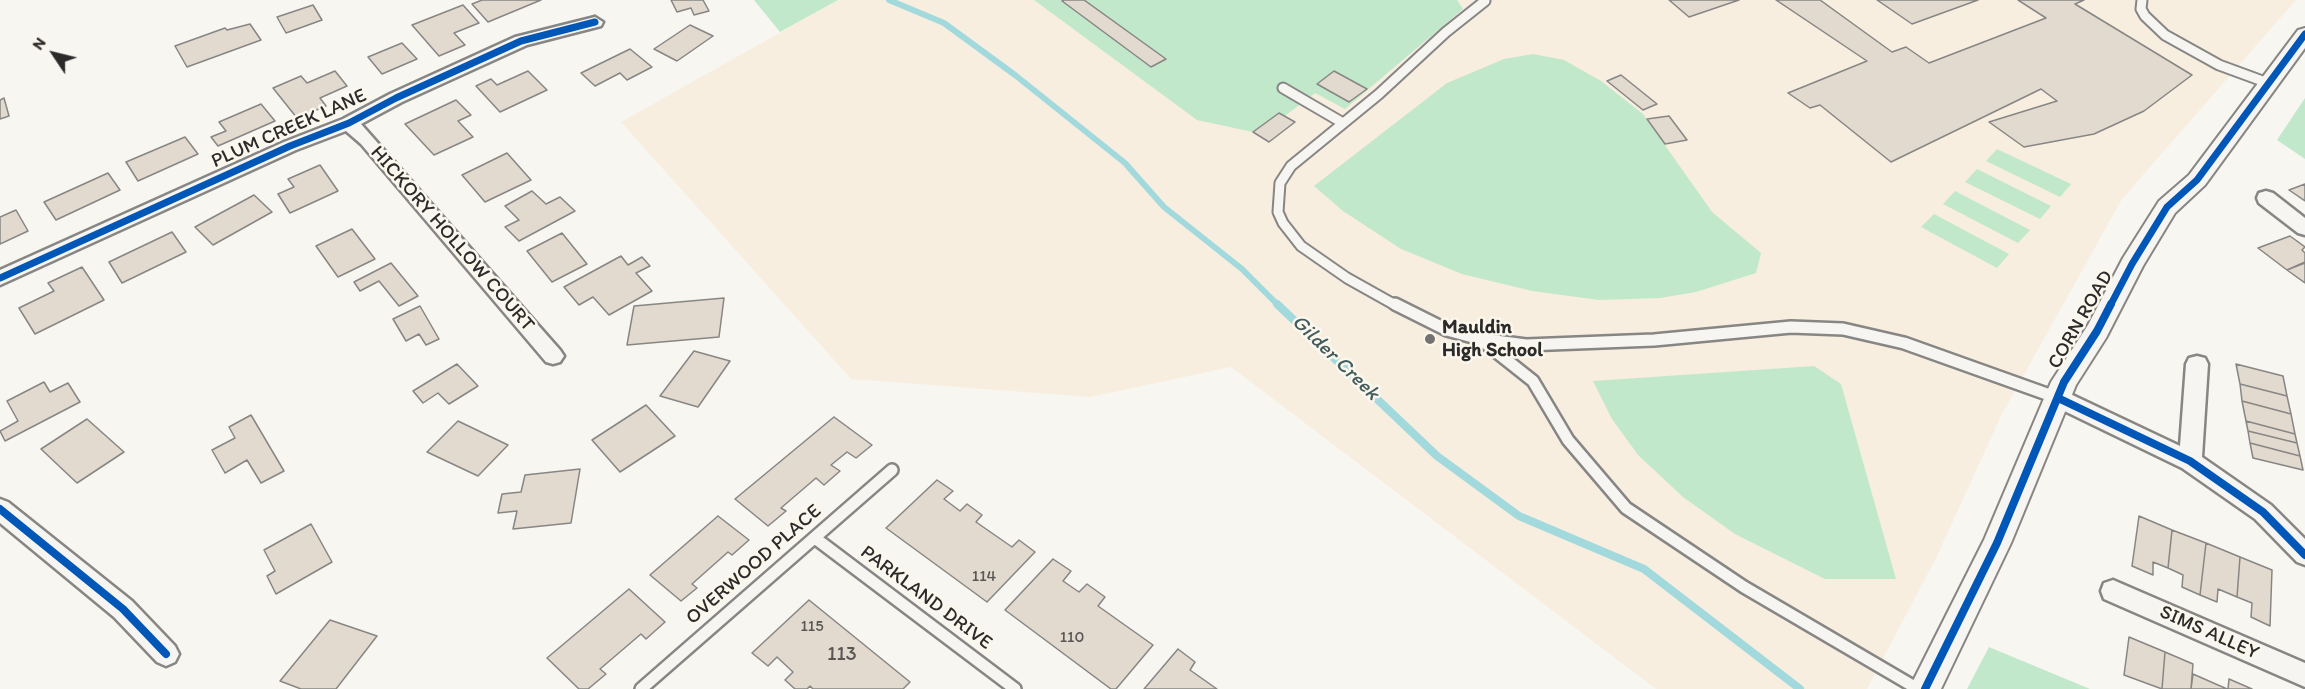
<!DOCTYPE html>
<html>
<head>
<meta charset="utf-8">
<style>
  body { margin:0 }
  #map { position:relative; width:2305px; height:689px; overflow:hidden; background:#f8f6f0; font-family:Itim,sans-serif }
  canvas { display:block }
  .north { position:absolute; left:24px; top:24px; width:60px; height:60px; -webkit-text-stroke:4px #fbf7ec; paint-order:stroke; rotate:305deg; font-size:16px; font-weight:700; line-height:24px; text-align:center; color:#2b2b2b }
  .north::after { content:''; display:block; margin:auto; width:21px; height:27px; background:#2b2b2b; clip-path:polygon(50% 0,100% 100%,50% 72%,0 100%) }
</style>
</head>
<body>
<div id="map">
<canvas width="2305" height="689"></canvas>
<div class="north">N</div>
</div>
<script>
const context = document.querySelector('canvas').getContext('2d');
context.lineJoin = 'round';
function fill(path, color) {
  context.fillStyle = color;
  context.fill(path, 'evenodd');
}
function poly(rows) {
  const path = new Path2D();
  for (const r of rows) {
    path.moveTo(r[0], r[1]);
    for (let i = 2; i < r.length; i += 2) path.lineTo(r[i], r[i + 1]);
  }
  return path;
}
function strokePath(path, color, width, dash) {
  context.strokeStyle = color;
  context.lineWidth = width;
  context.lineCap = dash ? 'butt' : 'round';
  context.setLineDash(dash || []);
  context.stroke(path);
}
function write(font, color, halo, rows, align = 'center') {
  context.font = font + ' Itim,sans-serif';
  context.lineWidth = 5;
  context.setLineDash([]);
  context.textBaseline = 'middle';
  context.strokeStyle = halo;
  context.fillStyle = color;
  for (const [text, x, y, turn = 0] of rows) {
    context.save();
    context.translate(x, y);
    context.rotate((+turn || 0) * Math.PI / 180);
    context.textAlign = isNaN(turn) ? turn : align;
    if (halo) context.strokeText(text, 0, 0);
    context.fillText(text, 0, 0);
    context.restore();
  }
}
fill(poly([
  [838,0,2296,0,2122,199,2002,414,1937,556,1867,689,1656,689,1231,367,1090,397,851,379,621,122]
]), '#f7eee0');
fill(poly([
  [754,0,838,0,780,32],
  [1034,0,1457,0,1463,9,1345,109,1315,93,1285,116,1279,113,1253,132,1197,120],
  [1533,54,1564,60,1601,81,1643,114,1712,212,1761,253,1756,273,1696,292,1660,298,1599,300,1532,291,1462,274,1401,249,1343,211,1314,186,1447,83,1504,59],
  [2305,98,2305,159,2277,140],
  [1997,149,2071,184,2060,197,1986,161],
  [1977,169,2051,206,2040,219,1965,182],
  [1955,191,2030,230,2018,243,1943,204],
  [1934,214,2009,254,1997,268,1921,227],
  [1814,366,1841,384,1896,579,1825,579,1735,534,1683,497,1638,455,1612,419,1593,381],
  [1989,647,2090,689,1967,689]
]), '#c2e8cb');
strokePath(poly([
  [889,0,944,23,1015,75,1125,163,1164,207,1242,269,1279,306]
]), '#a1d9dd', 6);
strokePath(poly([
  [1277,304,1437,456,1519,516,1644,569,1800,689]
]), '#a1d9dd', 8);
const building = poly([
  [482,0,541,0,488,22,472,4,482,0],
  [671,0,703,0,709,11,694,15,691,8,677,12,671,0],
  [1064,0,1084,0,1166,59,1151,67,1062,1,1064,0],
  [1669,0,1739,0,1689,17,1669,0],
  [1776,0,1820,0,1892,52,1906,47,1929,63,2046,18,2018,0,2084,0,2075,4,2192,75,2144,111,2094,134,2024,147,1989,122,2057,101,2041,89,1891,162,1820,105,1810,108,1788,93,1867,61,1776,0],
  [1877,0,1978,0,1912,24,1877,0],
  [313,5,322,20,286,33,277,17,313,5],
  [463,5,479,23,454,33,465,45,439,56,412,25,463,5],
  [250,24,261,40,187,67,175,46,225,28,227,30,250,24],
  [690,25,713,36,677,61,654,49,690,25],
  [402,43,417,59,382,74,368,57,402,43],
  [630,49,652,67,627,80,620,73,595,86,581,73,630,49],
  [335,71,347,86,320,98,326,106,297,118,273,88,301,76,307,83,335,71],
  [528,71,547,90,500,112,476,86,491,79,497,85,528,71],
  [1334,71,1367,89,1349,102,1317,84,1334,71],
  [1621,75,1657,104,1643,110,1607,81,1621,75],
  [4,98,9,116,0,119,0,100,4,98],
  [456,100,471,115,458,121,473,137,434,155,405,124,456,100],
  [261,104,275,121,218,146,211,137,226,131,219,122,261,104],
  [1279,113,1295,122,1269,142,1253,132,1279,113],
  [1669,116,1687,140,1665,144,1647,119,1669,116],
  [185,137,198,154,138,181,126,162,185,137],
  [507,153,531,180,485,202,462,175,507,153],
  [320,165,338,191,290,213,278,194,294,187,288,179,320,165],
  [108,173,120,190,56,220,44,202,108,173],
  [2305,184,2305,201,2289,190,2305,184],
  [532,191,546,204,560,197,575,211,519,241,505,227,519,220,505,206,532,191],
  [254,195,272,212,213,245,195,227,254,195],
  [16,210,28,231,0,244,0,217,16,210],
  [352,229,375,259,338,277,316,246,352,229],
  [172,232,186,252,122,283,109,262,172,232],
  [562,233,587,264,552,282,527,251,562,233],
  [2290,236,2305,247,2302,250,2305,253,2305,262,2287,270,2258,248,2290,236],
  [621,256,628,265,642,257,650,266,636,273,652,291,609,315,593,297,579,305,564,287,621,256],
  [391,263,418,296,399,306,379,281,360,291,354,282,391,263],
  [2305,263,2305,283,2287,270,2305,263],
  [82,267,104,300,35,334,19,308,54,291,48,283,82,267],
  [724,298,719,337,627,345,634,306,724,298],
  [420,306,439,339,426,345,419,334,406,341,393,319,420,306],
  [694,351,730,361,698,407,660,396,694,351],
  [457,364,478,386,449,404,438,393,423,403,413,391,457,364],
  [2236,364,2283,376,2287,396,2240,384,2236,364],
  [44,382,50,392,68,383,80,402,5,441,0,431,18,421,7,401,44,382],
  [2240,384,2287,396,2291,414,2242,401,2240,384],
  [2242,401,2291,414,2295,434,2246,421,2242,401],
  [646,405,675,436,620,472,592,440,646,405],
  [251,415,284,471,261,483,247,460,225,473,212,450,235,438,229,427,251,415],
  [834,417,872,445,856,458,847,452,831,465,840,471,824,485,816,478,781,508,786,511,768,526,735,499,834,417],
  [87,419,124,452,77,483,41,449,87,419],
  [458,421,508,445,478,476,427,452,458,421],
  [2246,421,2295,434,2297,443,2248,431,2246,421],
  [2248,431,2297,443,2300,456,2250,443,2248,431],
  [2250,443,2300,456,2303,470,2253,458,2250,443],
  [580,469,571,523,513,529,517,511,498,513,502,494,521,492,525,475,580,469],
  [937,480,953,491,944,499,960,511,967,504,982,515,976,522,1012,547,1019,540,1035,552,987,602,886,528,937,480],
  [718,516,749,540,732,555,728,552,692,584,697,588,681,601,650,575,718,516],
  [2139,516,2172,530,2168,568,2153,562,2153,575,2132,566,2139,516],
  [311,524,332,562,276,594,267,576,275,571,264,550,311,524],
  [2172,530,2206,543,2200,595,2182,587,2183,575,2168,568,2172,530],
  [2206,543,2240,557,2237,597,2218,589,2217,602,2200,595,2206,543],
  [2240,557,2272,570,2270,626,2251,617,2252,603,2237,597,2240,557],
  [1053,559,1071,571,1063,581,1079,592,1087,584,1105,597,1098,606,1153,645,1116,689,1111,689,1005,610,1053,559],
  [629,589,665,622,646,639,641,634,600,669,606,674,588,689,579,689,547,658,629,589],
  [809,600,910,682,903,689,813,689,810,686,807,689,795,689,785,680,793,672,777,657,768,666,752,653,809,600],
  [330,620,377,636,336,689,301,689,280,681,330,620],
  [2129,637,2165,652,2162,689,2124,675,2129,637],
  [1178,649,1195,662,1190,670,1217,689,1144,689,1178,649],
  [2165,652,2193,664,2191,689,2162,689,2165,652],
  [2193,674,2227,689,2191,689,2193,674],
  [2229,679,2252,689,2228,689,2229,679]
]);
fill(building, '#e2d9cf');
strokePath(building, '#878684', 1.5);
const serviceFar1 = poly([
  [2142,0,2141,9,2145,16,2165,35,2219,65,2268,83],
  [1283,88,1343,123],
  [1397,306,1347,278,1301,246,1283,223,1278,212,1280,183,1291,166,1379,94,1446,32,1485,1,1483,0]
]);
const service = poly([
  [1395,304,1447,330,1480,339,1526,345,1654,340,1791,327,1843,329,1904,343,2058,398],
  [1480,339,1533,381,1568,440,1626,508,1744,587,1918,689],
  [815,538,1015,689],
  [641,689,892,470]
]);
const minor = poly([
  [595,17,603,22,601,26,527,45,402,102,361,124,560,350,564,356,560,362,553,364,546,362,361,144,346,131,296,150,0,285,0,270,284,142,343,119,390,94,515,37,595,17],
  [2266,191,2273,193,2305,218,2305,235,2298,233,2259,203,2257,198,2259,193,2266,191],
  [2197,356,2205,358,2208,364,2202,457,2271,505,2305,539,2305,565,2297,562,2255,519,2182,468,2050,404,2047,398,2050,392,2058,389,2066,392,2180,446,2186,364,2189,358,2197,356],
  [0,499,8,502,132,601,175,646,179,654,175,662,166,666,157,662,114,617,0,523,0,499],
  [2113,580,2305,663,2305,687,2104,599,2101,591,2104,583,2113,580]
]);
const tertiary = poly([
  [2305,28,2305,48,2205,185,2175,213,2143,266,2106,338,2076,385,2011,543,1941,689,1909,689,1984,540,2051,382,2088,325,2123,258,2159,201,2189,175,2298,30,2305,28]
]);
strokePath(serviceFar1, '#878684', 13);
strokePath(service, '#878684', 16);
strokePath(minor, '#878684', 5);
strokePath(tertiary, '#878684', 4);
strokePath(serviceFar1, '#f6f5f1', 9);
strokePath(service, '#f6f5f1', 11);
fill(minor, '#f6f5f1');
fill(tertiary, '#f6f5f1');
strokePath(poly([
  [0,278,290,146,349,123,396,98,521,41,595,22],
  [2110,306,2132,264,2167,207,2197,180,2305,34]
]), '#0057b8', 7);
strokePath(poly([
  [2058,398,2190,461,2263,512,2305,555],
  [0,509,123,609,166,654],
  [1925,689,1997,543,2064,382,2097,331,2111,304]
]), '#0057b8', 8);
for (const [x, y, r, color] of [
  [1430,339,6,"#737270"]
]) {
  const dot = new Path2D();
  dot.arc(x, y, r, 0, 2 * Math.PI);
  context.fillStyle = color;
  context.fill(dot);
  strokePath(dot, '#fbf7ec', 2);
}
write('16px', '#595654', null, [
  ["114",984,577],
  ["115",812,627],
  ["110",1072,638]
]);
write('20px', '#2b2b2b', '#fbf7ec', [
  ["PLUM CREEK LANE",289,129,-24],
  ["HICKORY HOLLOW COURT",452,239,49],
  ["CORN ROAD",2081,320,-60],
  ["OVERWOOD PLACE",754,565,-41],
  ["PARKLAND DRIVE",926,598,37],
  ["SIMS ALLEY",2209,633,24]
]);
write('bold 20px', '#2b2b2b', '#fbf7ec', [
  ["Mauldin",1442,328],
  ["High School",1442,351]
], 'left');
write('20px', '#595654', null, [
  ["113",842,655]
]);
write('italic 21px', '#435c5e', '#fbf7ec', [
  ["Gilder Creek",1335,358,44]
]);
</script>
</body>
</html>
